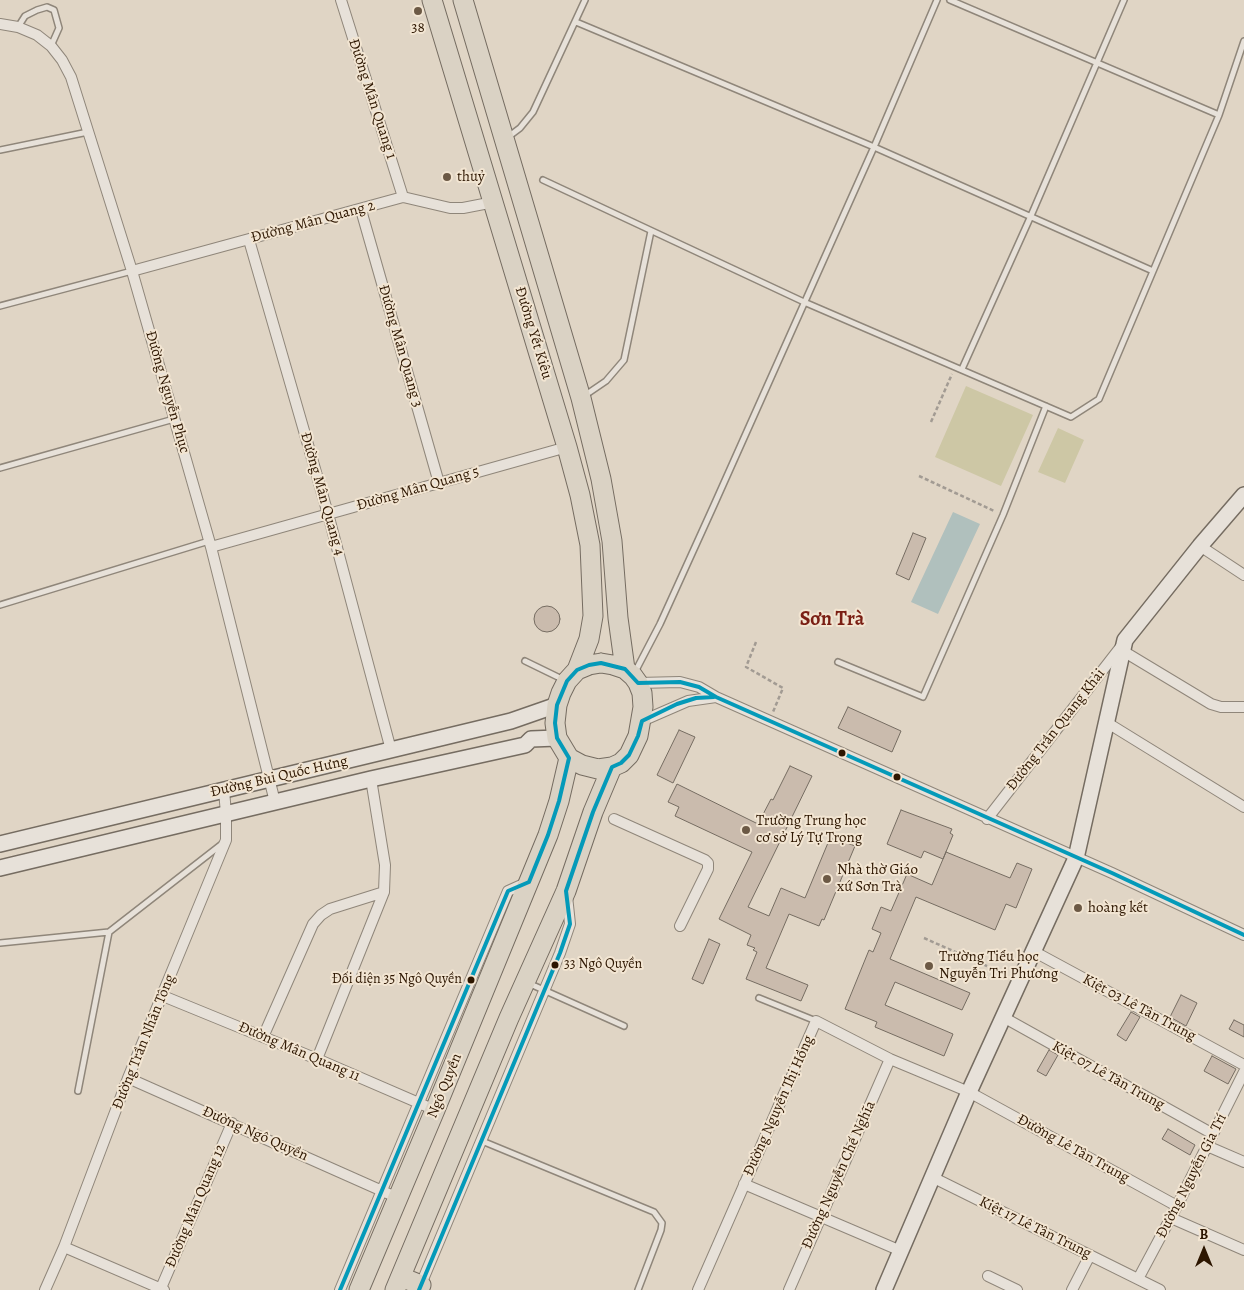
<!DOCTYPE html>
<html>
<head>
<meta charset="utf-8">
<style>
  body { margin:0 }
  #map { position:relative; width:1244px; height:1290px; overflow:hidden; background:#e0d5c5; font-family:Alegreya,serif }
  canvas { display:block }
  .north { position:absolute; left:1179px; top:1225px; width:50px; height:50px; -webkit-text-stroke:4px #f2e5d2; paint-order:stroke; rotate:0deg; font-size:14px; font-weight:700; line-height:20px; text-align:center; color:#2d1600 }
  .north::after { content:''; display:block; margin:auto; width:18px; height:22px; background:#2d1600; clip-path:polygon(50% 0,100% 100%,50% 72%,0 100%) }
</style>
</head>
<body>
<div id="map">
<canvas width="1244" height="1290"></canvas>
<div class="north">B</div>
</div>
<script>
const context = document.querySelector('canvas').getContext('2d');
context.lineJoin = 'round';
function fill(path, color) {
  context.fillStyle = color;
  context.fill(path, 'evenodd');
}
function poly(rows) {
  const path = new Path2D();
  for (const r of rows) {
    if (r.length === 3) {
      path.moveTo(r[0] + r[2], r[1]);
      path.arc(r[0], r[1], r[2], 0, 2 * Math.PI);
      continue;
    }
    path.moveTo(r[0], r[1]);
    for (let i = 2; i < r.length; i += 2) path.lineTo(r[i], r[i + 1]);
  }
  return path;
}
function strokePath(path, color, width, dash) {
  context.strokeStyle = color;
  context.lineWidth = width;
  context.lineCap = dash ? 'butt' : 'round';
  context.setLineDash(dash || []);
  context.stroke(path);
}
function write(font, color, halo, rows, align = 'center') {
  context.font = font + ' Alegreya,serif';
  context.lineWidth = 4;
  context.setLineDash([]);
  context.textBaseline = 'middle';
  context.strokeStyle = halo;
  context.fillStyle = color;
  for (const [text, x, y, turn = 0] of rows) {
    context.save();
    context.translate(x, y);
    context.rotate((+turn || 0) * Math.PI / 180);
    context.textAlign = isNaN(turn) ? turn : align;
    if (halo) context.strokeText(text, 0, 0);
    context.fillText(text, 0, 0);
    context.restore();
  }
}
fill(poly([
  [966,386,1033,415,1001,486,935,457],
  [1058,428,1084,440,1065,483,1038,472]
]), '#cdc7a5');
fill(poly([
  [953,512,980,524,938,614,911,602]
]), '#b0c0bd');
const building = poly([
  [913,533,926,538,909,580,896,574,913,533],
  [547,619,13],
  [848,707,901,731,892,752,838,728,848,707],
  [679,730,695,737,673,783,657,775,679,730],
  [790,766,812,776,748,907,769,916,781,888,805,898,830,838,837,841,839,836,848,839,847,843,855,846,824,920,822,919,819,926,789,914,766,968,808,985,801,1001,746,979,757,952,753,950,755,948,747,945,751,935,719,919,752,852,675,816,679,807,668,802,677,784,758,824,771,799,773,800,790,766],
  [901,810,952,829,950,833,953,835,943,859,924,851,921,858,887,844,901,810],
  [946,852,1010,878,1017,863,1032,869,1016,908,1006,904,995,930,916,897,890,959,970,993,962,1010,895,982,885,1005,953,1034,944,1056,875,1027,877,1022,845,1009,869,950,873,952,881,933,872,929,881,907,891,911,907,874,932,885,946,852],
  [709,939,720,944,703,984,692,979,709,939],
  [1181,995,1197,1003,1186,1026,1170,1017,1181,995],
  [1131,1012,1140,1017,1126,1041,1117,1035,1131,1012],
  [1234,1020,1244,1025,1244,1037,1229,1029,1234,1020],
  [1049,1050,1058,1055,1046,1076,1037,1071,1049,1050],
  [1212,1056,1236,1069,1228,1084,1204,1071,1212,1056],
  [1168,1129,1195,1145,1190,1155,1162,1139,1168,1129]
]);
fill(building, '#cabbad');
strokePath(building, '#756c61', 1);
const lane = poly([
  [576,22,874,147,1153,271],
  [18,27,25,16,37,10,47,7,54,10,59,28,51,46],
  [1219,115,1244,41],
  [508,137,520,128,533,112,585,0],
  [0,150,88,132],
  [543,180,804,302,1071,417,1099,399,1219,115,950,0],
  [0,306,132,271],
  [962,369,1030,218,1124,0],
  [584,396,606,381,624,360,651,231],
  [0,468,174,419],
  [0,605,209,541],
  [525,661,564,680],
  [838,662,923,697,1003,515,1046,406],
  [635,672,660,624,714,505,874,147,937,0],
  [0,943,109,932],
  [528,983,624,1026],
  [759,998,816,1021],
  [78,1091,109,932,222,844],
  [482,1141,654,1212,662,1223,661,1230,638,1290]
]);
const street = poly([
  [341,0,403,197],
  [0,24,18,27,37,35,51,46,62,60,71,77,132,271,211,547,275,802],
  [361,210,439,483],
  [249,240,328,514,391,750],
  [132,271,403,197,450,208,463,208,494,202],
  [1200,546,1244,575],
  [211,547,567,447],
  [1123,651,1211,704,1221,707,1244,707],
  [638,683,680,682,699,687,716,697,1112,873,1244,935],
  [642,721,688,701,716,697],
  [1106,722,1244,807],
  [614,819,705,860,708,863,708,869,680,926],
  [987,819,1123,644],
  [1033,951,1244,1065],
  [163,996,317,1059,435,1110],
  [1003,1017,1213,1134],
  [263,1037,313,924,321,915,330,909,384,892],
  [317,1059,384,892,385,865,371,779],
  [128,1078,398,1198],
  [1207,1146,1244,1162],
  [932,1177,1160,1290],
  [744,1184,901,1251],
  [1171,1218,1244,1250],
  [64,1247,164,1290],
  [988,1276,1017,1290],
  [1138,1279,1177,1206,1244,1072],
  [161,1288,232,1123],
  [419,1289,560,953,570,924,567,896],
  [45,1290,64,1247,128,1078,226,840,226,814,224,790],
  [340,1290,508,891,528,882],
  [698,1290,816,1021,890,1059,969,1092,1177,1206],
  [789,1290,890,1059],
  [1072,1290,1090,1255]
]);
const secondary = poly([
  [0,844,511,721,557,705],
  [0,868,371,779,525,745,531,739,557,738],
  [884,1290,969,1092,1076,858,1125,640,1200,546,1244,495]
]);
const highway = poly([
  [432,0,567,447,580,495,590,545,593,616,589,639,577,670],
  [463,0,581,398,601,479,612,541,618,618,625,669],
  [601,663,613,665,625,669,633,676,638,683,642,693,643,707,638,736,629,755,621,763,612,767,598,769,582,765,569,758,557,738,555,723,557,705,561,693,567,681,577,670,589,665,601,663],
  [401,1277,421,1285],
  [359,1290,435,1110,548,835,559,801,569,758],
  [395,1290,509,1018,566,891,593,812,612,767]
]);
strokePath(lane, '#8f867a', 8);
strokePath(street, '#8f867a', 12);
strokePath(secondary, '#756c61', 18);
strokePath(highway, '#756c61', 21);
strokePath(poly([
  [931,422,952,374],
  [919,476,994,511],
  [756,642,746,667,783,688,773,712],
  [924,938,1007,975]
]), '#a29b93', 2.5, [4, 2.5]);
strokePath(lane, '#e7e1d9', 5);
strokePath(street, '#e7e1d9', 10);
strokePath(secondary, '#e7e1d9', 15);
strokePath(highway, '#dad2c4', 19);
strokePath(poly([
  [340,1290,508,891,529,882,548,835,559,801,569,758,557,738,555,723,557,705,567,681,577,670,589,665,601,663,625,669,638,683,680,682,699,687,716,697,1112,873,1244,935],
  [419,1290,560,953,570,924,566,891,593,812,612,767,621,763,629,755,638,736,642,721,677,704,696,698,714,697]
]), '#049ab9', 4);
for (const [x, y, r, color] of [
  [418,11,5,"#6c5945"],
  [447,177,5,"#6c5945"],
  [842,753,4.5,"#2d1600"],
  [897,777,4.5,"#2d1600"],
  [746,830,5,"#6c5945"],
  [827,879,5,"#6c5945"],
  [1078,908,5,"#6c5945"],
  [555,965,4.5,"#2d1600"],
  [929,966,5,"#6c5945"],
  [471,980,4.5,"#2d1600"]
]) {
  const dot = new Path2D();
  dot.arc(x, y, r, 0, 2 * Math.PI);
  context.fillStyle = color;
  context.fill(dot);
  strokePath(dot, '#f2e5d2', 2);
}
write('14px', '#2d1600', '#f2e5d2', [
  ["33 Ngô Quyền",564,965],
  ["Đối diện 35 Ngô Quyền",462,980,"right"]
], 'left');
write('15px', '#2d1600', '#f2e5d2', [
  ["38",418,28,"center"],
  ["thuỷ",457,177],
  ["Trường Trung học",756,821],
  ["cơ sở Lý Tự Trọng",756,838],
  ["Nhà thờ Giáo",837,870],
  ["xứ Sơn Trà",837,887],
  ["hoàng kết",1088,908],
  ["Trường Tiểu học",939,957],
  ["Nguyễn Tri Phương",939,974]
], 'left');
write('15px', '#2d1600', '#f2e5d2', [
  ["Đường Mân Quang 1",372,99,72],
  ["Đường Mân Quang 2",313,222,-15],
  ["Đường Yết Kiêu",533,333,73],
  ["Đường Mân Quang 3",400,346,74],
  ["Đường Nguyễn Phục",167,392,74],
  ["Đường Mân Quang 5",418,489,-16],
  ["Đường Mân Quang 4",322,494,74],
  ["Đường Trần Quang Khải",1056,730,-52],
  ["Đường Bùi Quốc Hưng",279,777,-13],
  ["Kiệt 03 Lê Tân Trung",1139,1008,28],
  ["Đường Trần Nhân Tông",144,1042,-68],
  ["Đường Mân Quang 11",299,1052,23],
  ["Kiệt 07 Lê Tân Trung",1108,1076,29],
  ["Ngô Quyền",445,1086,-68],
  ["Đường Nguyễn Thị Hồng",779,1106,-66],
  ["Đường Ngô Quyền",255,1134,24],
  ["Đường Lê Tân Trung",1073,1149,29],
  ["Đường Nguyễn Chế Nghĩa",839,1175,-66],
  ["Đường Nguyễn Gia Trí",1192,1176,-63],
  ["Đường Mân Quang 12",196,1206,-67],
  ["Kiệt 17 Lê Tân Trung",1035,1228,26]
]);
write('bold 20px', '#7a1f14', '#f2e5d2', [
  ["Sơn Trà",832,620]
]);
</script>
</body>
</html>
